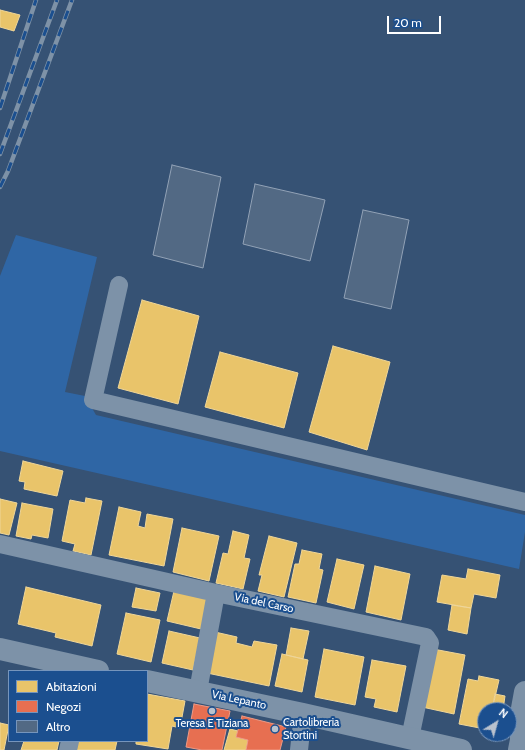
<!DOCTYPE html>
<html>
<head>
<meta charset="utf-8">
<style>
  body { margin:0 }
  #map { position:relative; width:525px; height:750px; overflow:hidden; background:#365274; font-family:Cabin,sans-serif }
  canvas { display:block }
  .legend { position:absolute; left:8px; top:670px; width:140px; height:72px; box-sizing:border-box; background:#1b4f8f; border:1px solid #7695bc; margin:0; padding:5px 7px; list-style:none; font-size:12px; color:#fff }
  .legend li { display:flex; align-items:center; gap:8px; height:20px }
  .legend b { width:20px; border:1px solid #7695bc }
  .north { position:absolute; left:477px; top:702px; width:40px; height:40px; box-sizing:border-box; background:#1b4f8f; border:1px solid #7695bc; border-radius:50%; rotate:37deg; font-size:11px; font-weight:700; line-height:16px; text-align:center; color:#fff }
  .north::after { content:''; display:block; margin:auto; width:14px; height:18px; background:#b9c2ce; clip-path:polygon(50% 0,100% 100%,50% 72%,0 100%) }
  .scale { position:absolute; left:387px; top:16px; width:54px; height:18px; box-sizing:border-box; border:2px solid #fff; border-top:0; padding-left:5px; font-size:12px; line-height:14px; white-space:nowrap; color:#fff; -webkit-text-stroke:3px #1b4f8f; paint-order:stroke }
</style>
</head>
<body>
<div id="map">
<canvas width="525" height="750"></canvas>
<ul class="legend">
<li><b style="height:11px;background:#e9c46a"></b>Abitazioni</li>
<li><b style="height:11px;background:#e76f51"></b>Negozi</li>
<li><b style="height:11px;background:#526984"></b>Altro</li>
</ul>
<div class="north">N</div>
<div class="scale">20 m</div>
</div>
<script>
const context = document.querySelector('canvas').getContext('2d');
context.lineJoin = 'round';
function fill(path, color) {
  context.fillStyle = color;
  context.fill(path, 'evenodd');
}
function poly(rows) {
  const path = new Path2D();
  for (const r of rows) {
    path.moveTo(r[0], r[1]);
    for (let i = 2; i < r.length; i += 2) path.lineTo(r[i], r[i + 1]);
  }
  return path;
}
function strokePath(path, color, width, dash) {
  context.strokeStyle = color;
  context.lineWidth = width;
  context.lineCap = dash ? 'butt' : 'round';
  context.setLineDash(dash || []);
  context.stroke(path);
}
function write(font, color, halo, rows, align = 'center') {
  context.font = font + ' Cabin,sans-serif';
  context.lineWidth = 4;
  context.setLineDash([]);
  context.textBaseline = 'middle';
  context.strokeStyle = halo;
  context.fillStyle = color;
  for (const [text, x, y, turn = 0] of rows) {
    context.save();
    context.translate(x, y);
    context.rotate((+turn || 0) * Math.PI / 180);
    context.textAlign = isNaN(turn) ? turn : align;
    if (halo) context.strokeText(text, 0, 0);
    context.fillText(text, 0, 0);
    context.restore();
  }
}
fill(poly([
  [16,235,97,257,65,392,85,396,96,415,525,515,525,532,519,569,0,451,0,276]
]), '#2f66a5');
const homes = poly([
  [0,10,20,15,14,31,0,27,0,10],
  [142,300,199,316,178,404,118,388,142,300],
  [333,346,390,362,367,450,309,432,333,346],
  [220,352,298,373,284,428,205,407,220,352],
  [23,461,63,471,57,496,24,489,25,482,19,481,23,461],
  [86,498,102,501,91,555,73,551,75,544,62,541,70,500,85,503,86,498],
  [0,499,17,503,9,535,0,533,0,499],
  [22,503,53,509,48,538,32,535,31,539,16,536,22,503],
  [119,507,141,512,138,526,145,528,147,514,173,519,164,566,109,555,119,507],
  [182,528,219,536,209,581,173,572,182,528],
  [233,531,249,535,244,558,250,559,243,589,216,583,223,553,228,554,233,531],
  [269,536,297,543,284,597,258,591,262,575,259,575,269,536],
  [302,550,322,554,319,569,323,570,316,603,288,597,295,564,299,564,302,550],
  [337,559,364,565,354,609,327,602,337,559],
  [375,566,410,574,401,620,366,612,375,566],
  [468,569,500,575,496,598,474,594,471,608,437,602,442,575,466,579,468,569],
  [26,587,101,605,92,646,55,637,56,633,18,624,26,587],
  [136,588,160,593,156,611,132,607,136,588],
  [174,591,208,599,201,629,167,621,174,591],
  [452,605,471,608,467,634,448,630,452,605],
  [126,613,160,620,151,662,117,654,126,613],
  [291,628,309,631,303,659,286,655,291,628],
  [169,631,200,638,193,670,162,663,169,631],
  [215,632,237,637,236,643,252,647,254,641,277,645,269,686,207,673,215,632],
  [324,649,364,657,355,705,315,697,324,649],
  [433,649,465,655,454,714,422,707,433,649],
  [282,654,308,660,302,692,275,686,282,654],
  [372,660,406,666,397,712,374,707,376,699,365,697,372,660],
  [479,676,499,680,492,710,485,710,485,729,459,724,468,679,478,681,479,676],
  [147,694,185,701,180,728,172,726,168,749,136,744,136,741,147,741,147,694],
  [495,694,505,696,503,710,492,710,495,694],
  [0,723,9,725,4,750,0,750,0,723],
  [230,729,238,731,236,737,248,740,246,750,224,750,230,729],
  [24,741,59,741,57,750,21,750,24,741],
  [76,741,117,741,115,750,74,750,76,741]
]);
fill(homes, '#e9c46a');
strokePath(homes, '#f0d697', 1);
const shops = poly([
  [194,704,230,711,222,750,202,750,186,747,194,704],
  [242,716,286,727,280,750,246,750,248,740,236,737,242,716]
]);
fill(shops, '#e76f51');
strokePath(shops, '#ee9a85', 1);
const building = poly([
  [172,165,221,177,203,268,153,255,172,165],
  [255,184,325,200,310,261,243,244,255,184],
  [363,210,409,220,391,309,344,298,363,210]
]);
fill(building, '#526984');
strokePath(building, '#92a2b6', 1);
strokePath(poly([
  [119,285,93,400,525,502],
  [0,544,216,593,426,637,430,643,410,738],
  [198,691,216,593],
  [68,750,70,741],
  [299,750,303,714]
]), '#7d92a8', 18);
strokePath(poly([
  [0,649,98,671],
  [147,681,303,714,461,750],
  [519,750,521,740,521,714,525,692]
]), '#7d92a8', 22);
const rail = poly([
  [0,108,36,0],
  [0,154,57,0],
  [0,187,8,171,72,0]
]);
strokePath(rail, '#7e92a7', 4.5);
strokePath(rail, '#1b4f8f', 3, [9]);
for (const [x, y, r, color] of [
  [212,711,4,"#b9c2ce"],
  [275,729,4,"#b9c2ce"]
]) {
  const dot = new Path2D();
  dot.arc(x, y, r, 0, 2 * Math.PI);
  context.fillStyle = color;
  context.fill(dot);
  strokePath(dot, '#1b4f8f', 1.5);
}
write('11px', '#fff', '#1b4f8f', [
  ["Via del Carso",264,603,12],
  ["Via Lepanto",239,700,12]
]);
write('11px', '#fff', '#1b4f8f', [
  ["Cartolibreria",283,723],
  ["Stortini",283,736],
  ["Teresa E Tiziana",212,724,"center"]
], 'left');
</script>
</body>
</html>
